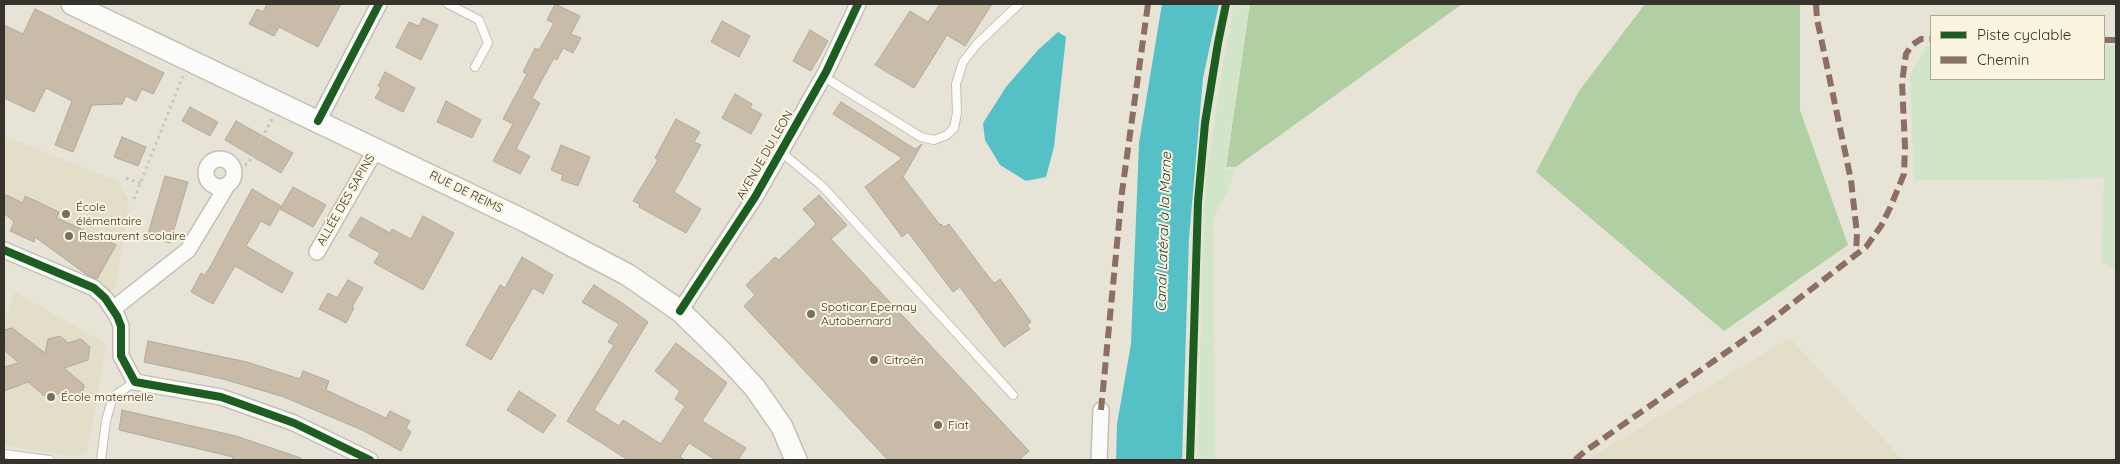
<!DOCTYPE html>
<html>
<head>
<meta charset="utf-8">
<style>
  body { margin:0 }
  #map { position:relative; width:2120px; height:464px; overflow:hidden; background:#e7e4d7; font-family:Quicksand,sans-serif }
  canvas { display:block }
  .frame { position:absolute; inset:0; border:5px solid #35332b; pointer-events:none }
  .legend { position:absolute; left:1930px; top:15px; width:175px; height:65px; box-sizing:border-box; background:#faf4de; border:1px solid #aba796; margin:0; padding:6px 9px; list-style:none; font-size:15px; color:#35332b }
  .legend li { display:flex; align-items:center; gap:10px; height:25px }
  .legend b { width:25px; border:1px solid #aba796 }
</style>
</head>
<body>
<div id="map">
<canvas width="2120" height="464"></canvas>
<div class="frame"></div>
<ul class="legend">
<li><b style="height:6px;background:#1b5e20"></b>Piste cyclable</li>
<li><b style="height:6px;background:#8d6e63"></b>Chemin</li>
</ul>
</div>
<script>
const context = document.querySelector('canvas').getContext('2d');
context.lineJoin = 'round';
function fill(path, color) {
  context.fillStyle = color;
  context.fill(path, 'evenodd');
}
function poly(rows) {
  const path = new Path2D();
  for (const r of rows) {
    if (r.length === 3) {
      path.moveTo(r[0] + r[2], r[1]);
      path.arc(r[0], r[1], r[2], 0, 2 * Math.PI);
      continue;
    }
    path.moveTo(r[0], r[1]);
    for (let i = 2; i < r.length; i += 2) path.lineTo(r[i], r[i + 1]);
  }
  return path;
}
function strokePath(path, color, width, dash) {
  context.strokeStyle = color;
  context.lineWidth = width;
  context.lineCap = dash ? 'butt' : 'round';
  context.setLineDash(dash || []);
  context.stroke(path);
}
function write(font, color, halo, rows, align = 'center') {
  context.font = font + ' Quicksand,sans-serif';
  context.lineWidth = 4;
  context.setLineDash([]);
  context.textBaseline = 'middle';
  context.strokeStyle = halo;
  context.fillStyle = color;
  for (const [text, x, y, turn = 0] of rows) {
    context.save();
    context.translate(x, y);
    context.rotate((+turn || 0) * Math.PI / 180);
    context.textAlign = isNaN(turn) ? turn : align;
    if (halo) context.strokeText(text, 0, 0);
    context.fillText(text, 0, 0);
    context.restore();
  }
}
fill(poly([
  [4,136,119,182,129,201,116,286,110,292,36,238,34,242,10,231,14,222,4,214],
  [15,292,103,342,106,348,87,453,79,457,4,445,4,323],
  [1790,338,1903,460,1586,460]
]), '#e2dec8');
fill(poly([
  [1234,4,1250,4,1224,172,1236,167,1227,193,1213,218,1215,460,1198,460,1202,273,1206,180,1224,57],
  [1927,45,1931,45,1931,79,2104,79,2104,46,2116,46,2116,269,2101,262,2104,178,2042,180,1914,180,1910,76]
]), '#d2e5c8');
fill(poly([
  [1250,4,1462,4,1236,167,1226,167],
  [1645,4,1800,4,1800,110,1848,245,1724,331,1536,172,1579,91]
]), '#b0d0a4');
fill(poly([
  [1162,4,1219,4,1203,78,1189,238,1182,460,1116,460,1117,424,1131,344,1139,143],
  [1058,32,1066,37,1054,147,1046,177,1026,181,1000,165,985,140,983,123,1006,87,1038,50]
]), '#55c1c6');
const building = poly([
  [267,4,341,4,318,47,279,27,274,36,249,24,257,9,263,12,267,4],
  [555,4,580,16,571,34,581,38,573,53,563,48,557,60,554,58,532,98,540,103,516,149,530,156,520,174,493,161,513,124,503,119,527,74,523,72,535,48,539,50,554,23,547,20,555,4],
  [940,4,992,4,965,46,947,35,914,88,875,65,910,11,928,22,940,4],
  [35,9,164,73,153,94,142,89,136,101,126,96,122,104,92,105,73,152,55,145,72,101,46,88,34,112,4,98,4,25,23,34,35,9],
  [423,18,438,25,421,60,396,47,409,22,419,26,423,18],
  [722,21,750,36,739,57,711,42,722,21],
  [810,30,828,41,811,71,793,61,810,30],
  [385,72,415,88,403,112,375,98,381,88,378,86,385,72],
  [735,94,752,104,750,108,762,114,751,134,722,118,735,94],
  [446,101,481,120,472,138,437,122,446,101],
  [841,102,915,149,922,144,903,177,940,225,941,224,944,227,949,224,991,280,995,283,1000,279,1031,322,1027,325,1030,329,1004,347,960,287,953,292,908,232,902,237,865,187,902,158,833,114,841,102],
  [190,107,218,122,210,136,182,121,190,107],
  [676,119,700,132,694,142,701,145,674,192,701,209,686,233,639,207,640,204,633,201,658,160,655,158,676,119],
  [236,121,293,153,281,173,225,140,236,121],
  [122,137,146,147,138,166,114,157,122,137],
  [561,145,590,157,578,186,561,180,563,175,551,170,561,145],
  [165,176,188,182,170,243,147,237,165,176],
  [293,187,326,205,313,227,280,209,293,187],
  [252,189,281,206,270,226,261,221,246,246,293,273,282,293,235,266,213,304,191,292,201,273,204,275,209,269,252,189],
  [4,194,23,203,25,196,59,212,57,218,116,245,97,279,87,275,35,237,34,242,10,231,14,222,4,213,4,194],
  [819,195,847,225,831,239,1029,451,1019,460,888,460,744,306,755,295,746,285,775,257,779,260,816,224,803,209,819,195],
  [423,216,454,233,423,290,374,263,380,253,349,236,361,217,390,233,392,229,411,239,423,216],
  [522,257,553,275,543,294,533,288,491,360,466,345,500,285,505,288,522,257],
  [348,280,363,288,352,307,354,308,346,323,319,309,328,293,337,298,348,280],
  [594,285,625,305,648,322,594,410,619,426,623,420,661,444,685,406,675,399,680,391,655,371,676,343,727,383,702,421,746,448,738,460,716,460,689,443,680,457,685,460,628,460,567,421,614,345,608,342,619,324,582,302,594,285],
  [12,328,45,353,48,339,60,336,68,343,81,339,90,347,88,360,64,368,84,385,82,397,70,401,60,393,47,398,28,382,4,391,4,367,19,363,4,350,4,330,12,328],
  [148,341,247,362,300,379,303,371,329,381,326,390,386,418,390,411,410,421,406,428,411,432,401,451,362,430,284,397,223,379,144,362,148,341],
  [519,391,556,415,543,433,507,410,519,391],
  [122,410,236,436,301,458,300,460,232,460,233,457,119,430,122,410]
]);
fill(building, '#c8bba7');
strokePath(building, '#aeaaa1', 1);
const lane = poly([
  [448,4,479,20,488,43,475,67],
  [824,77,921,137,934,140,947,135,954,128,957,113,956,84,963,62,977,44,1019,4],
  [781,152,822,186,1013,395],
  [4,454,50,460],
  [101,460,106,421,111,403,117,394,135,382]
]);
const street = poly([
  [318,121,379,4],
  [220,173,14],
  [4,250,94,288,105,298,117,316,121,326,121,356,135,382,221,397,294,423,370,460],
  [317,252,376,149],
  [113,309,188,250,228,184],
  [680,311,755,197,826,72,858,4],
  [1099,460,1101,410]
]);
const secondary = poly([
  [72,4,527,222,628,275,680,311,721,351,755,388,782,427,796,460]
]);
strokePath(lane, '#c2bfb5', 10);
strokePath(street, '#c2bfb5', 18);
strokePath(secondary, '#c2bfb5', 24);
strokePath(poly([
  [232,168,248,164,272,119],
  [126,178,141,183],
  [134,199,183,76]
]), '#c6c5c0', 3, [2.5, 4]);
strokePath(lane, '#fbfbf9', 8);
strokePath(street, '#fbfbf9', 15);
strokePath(secondary, '#fbfbf9', 21);
strokePath(poly([
  [1816,4,1817,19,1851,180,1857,234,1856,253],
  [2104,40,2116,40],
  [1101,410,1122,192,1148,4],
  [1575,460,1584,452,1758,330,1866,247,1881,226,1890,208,1904,174,1905,147,1902,82,1906,54,1912,45,1921,39,1931,39]
]), '#8d6e63', 6, [12, 6]);
strokePath(poly([
  [318,121,379,4],
  [4,250,94,288,105,298,117,316,121,326,121,356,135,382,221,397,294,423,370,460],
  [680,311,755,197,826,72,858,4],
  [1190,460,1198,202,1205,123,1218,43,1226,4]
]), '#1b5e20', 8);
for (const [x, y, r, color] of [
  [66,214,5,"#737167"],
  [69,236,5,"#737167"],
  [811,314,5,"#737167"],
  [874,360,5,"#737167"],
  [51,397,5,"#737167"],
  [938,425,5,"#737167"]
]) {
  const dot = new Path2D();
  dot.arc(x, y, r, 0, 2 * Math.PI);
  context.fillStyle = color;
  context.fill(dot);
  strokePath(dot, '#faf4de', 2);
}
write('12px', '#35332b', '#faf4de', [
  ["AVENUE DU LEON",765,155,-60],
  ["RUE DE REIMS",466,192,26],
  ["ALLÉE DES SAPINS",346,200,-60]
]);
write('12px', '#35332b', '#faf4de', [
  ["École",76,207],
  ["élémentaire",76,221],
  ["Restaurent scolaire",79,236],
  ["Spoticar Epernay",821,307],
  ["Autobernard",821,321],
  ["Citroën",884,360],
  ["École maternelle",61,397],
  ["Fiat",948,425]
], 'left');
write('italic 14px', '#192f32', '#faf4de', [
  ["Canal Latéral à la Marne",1164,232,-88]
]);
</script>
</body>
</html>
